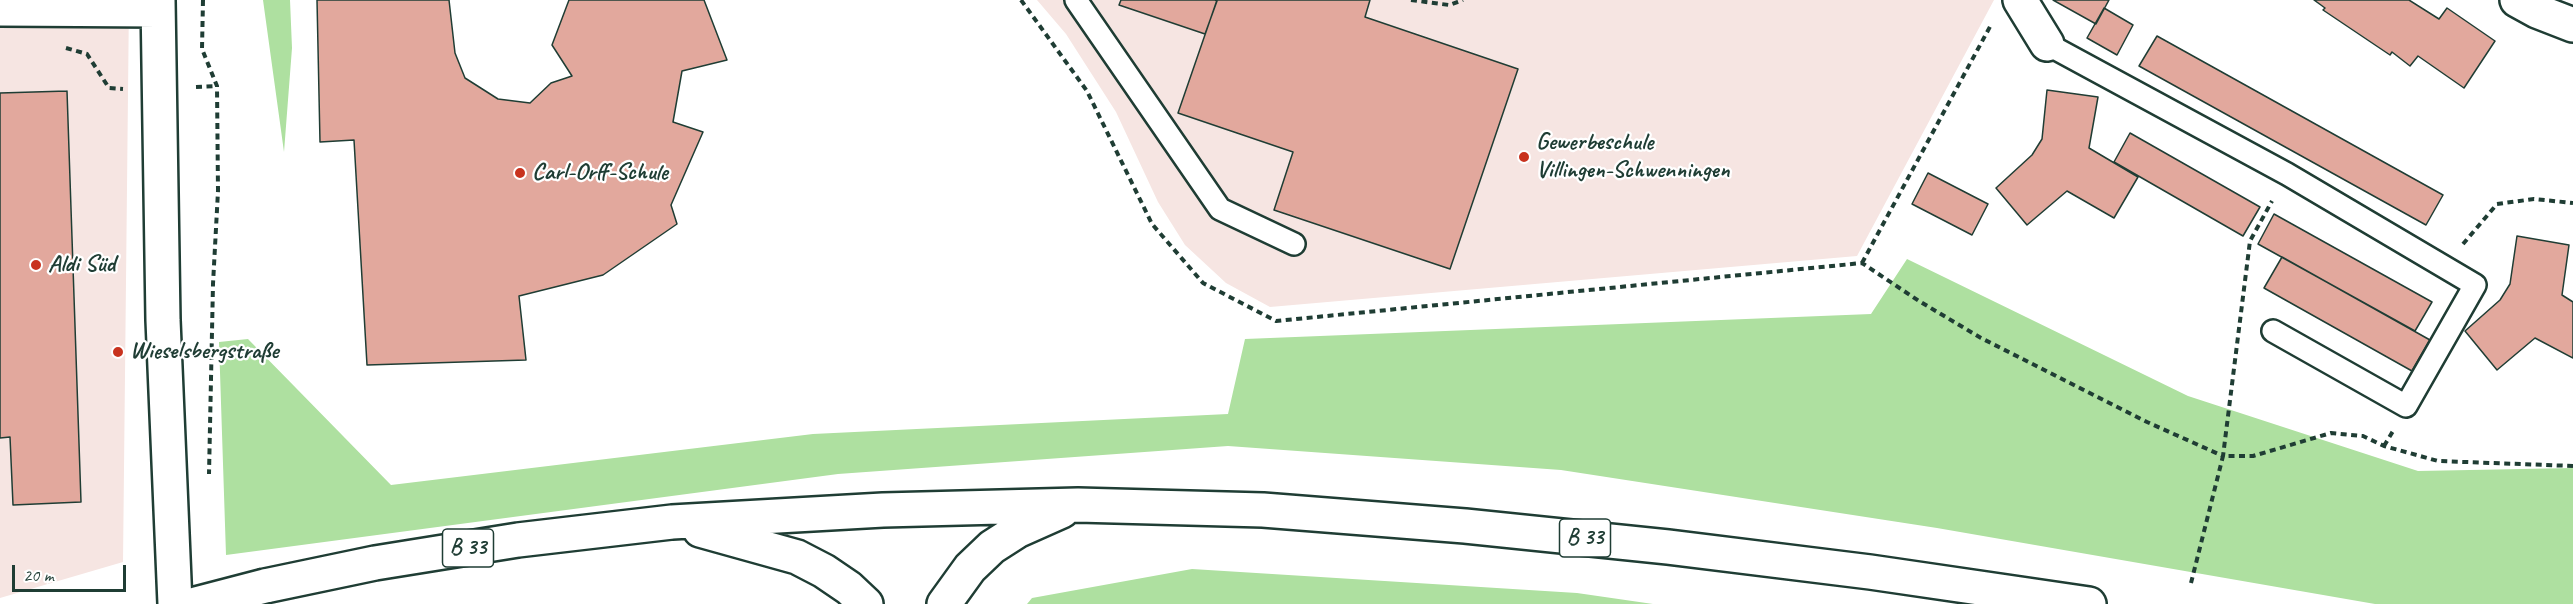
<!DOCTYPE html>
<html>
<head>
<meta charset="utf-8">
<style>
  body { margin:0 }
  #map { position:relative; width:2573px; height:604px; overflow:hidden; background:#fff; font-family:Caveat,sans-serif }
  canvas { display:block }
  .scale { position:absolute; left:12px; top:565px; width:114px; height:27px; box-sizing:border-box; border:3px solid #1f3d34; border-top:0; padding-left:8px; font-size:18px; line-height:21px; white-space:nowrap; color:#1f3d34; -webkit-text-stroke:4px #fff; paint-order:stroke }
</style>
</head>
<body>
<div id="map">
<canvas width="2573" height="604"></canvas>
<div class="scale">20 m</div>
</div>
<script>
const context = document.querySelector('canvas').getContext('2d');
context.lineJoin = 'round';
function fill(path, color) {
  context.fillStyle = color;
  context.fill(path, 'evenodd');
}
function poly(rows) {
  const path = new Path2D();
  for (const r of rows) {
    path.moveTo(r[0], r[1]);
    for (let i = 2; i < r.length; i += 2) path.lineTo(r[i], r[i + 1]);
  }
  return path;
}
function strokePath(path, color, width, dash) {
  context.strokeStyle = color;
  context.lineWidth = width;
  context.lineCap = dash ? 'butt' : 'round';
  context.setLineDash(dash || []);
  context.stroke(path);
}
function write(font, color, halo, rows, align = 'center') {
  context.font = font + ' Caveat,sans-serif';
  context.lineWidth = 4.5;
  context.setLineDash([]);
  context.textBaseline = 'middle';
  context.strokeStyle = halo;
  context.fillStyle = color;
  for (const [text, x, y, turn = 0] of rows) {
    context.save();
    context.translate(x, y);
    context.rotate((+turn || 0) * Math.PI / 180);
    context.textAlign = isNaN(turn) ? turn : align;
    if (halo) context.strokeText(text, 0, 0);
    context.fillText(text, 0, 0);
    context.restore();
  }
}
fill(poly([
  [0,0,129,0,123,562,0,598],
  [1037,0,1994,0,1857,256,1270,307,1226,283,1185,245,1158,202,1116,112,1066,34]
]), '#f6e5e2');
fill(poly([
  [263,0,290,0,292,48,284,152],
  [1907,259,2188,396,2418,471,2573,468,2573,604,2375,604,1937,528,1561,470,1228,446,838,474,226,555,219,342,248,339,391,485,813,434,1228,414,1245,339,1871,314],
  [1192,569,1577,593,1653,604,1027,604,1032,598]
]), '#aee0a0');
const building = poly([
  [317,0,449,0,455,53,465,78,498,99,530,103,551,83,572,76,552,45,569,0,704,0,727,60,682,71,673,122,703,132,671,205,677,224,603,275,519,296,526,360,367,365,354,140,320,142,317,0],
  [1121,0,1215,0,1217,1,1205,34,1119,5,1121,0],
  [1370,0,1365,17,1518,69,1450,269,1274,210,1293,152,1178,113,1217,0,1370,0],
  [2053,0,2109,0,2096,24,2053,0],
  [2314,0,2409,0,2439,19,2447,8,2495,41,2464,88,2418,56,2410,66,2392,52,2390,55,2323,10,2325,8,2314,0],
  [2104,8,2133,25,2117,55,2087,38,2104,8],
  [2157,36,2443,195,2426,225,2139,66,2157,36],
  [2047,90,2098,97,2089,148,2138,177,2114,218,2067,191,2027,225,1996,188,2032,155,2042,139,2047,90],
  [67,91,81,502,13,505,10,437,0,438,0,93,67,91],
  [2130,133,2260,207,2243,236,2114,162,2130,133],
  [1928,173,1988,204,1972,235,1912,204,1928,173],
  [2274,214,2432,302,2415,331,2258,244,2274,214],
  [2517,236,2569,245,2562,295,2573,302,2573,358,2535,338,2497,370,2465,331,2500,300,2510,284,2517,236],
  [2282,257,2430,340,2412,371,2264,288,2282,257]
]);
fill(building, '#e2a89d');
strokePath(building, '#1f3d34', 1.5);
const lane = poly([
  [1076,0,1220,209,1294,244],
  [2047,44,2287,174,2475,285,2406,406,2273,331]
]);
const street = poly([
  [2020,0,2047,44],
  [2517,0,2537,11,2573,25]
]);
const primary = poly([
  [158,0,163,320,175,604],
  [0,9,158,10],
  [700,530,797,557,824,571,849,588,866,604],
  [265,586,375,563,518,540,672,522,883,510,1078,505,1263,510,1465,526,1668,547,1870,572,2089,604],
  [944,604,970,568,992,547,1017,531,1062,511]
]);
strokePath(lane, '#1f3d34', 26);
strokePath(street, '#1f3d34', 38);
strokePath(primary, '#1f3d34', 38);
strokePath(poly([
  [203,0,202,49,217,86,218,191,213,284,209,474],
  [1021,0,1087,91,1152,224,1203,283,1276,321,1862,263,1919,301,1981,338,2147,422,2223,456,2250,241,2272,201],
  [1411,0,1449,5,1463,0],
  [66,48,87,54,109,88,123,89],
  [196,87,217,86],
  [2463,244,2497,204,2534,199,2573,203],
  [1862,263,1992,23],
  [2384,446,2393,431],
  [2191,583,2223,456,2253,456,2331,433,2363,436,2384,446,2438,461,2573,466]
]), '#1f3d34', 4, [6, 4.5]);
strokePath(lane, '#fff', 21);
strokePath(street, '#fff', 33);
strokePath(primary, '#fff', 33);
const primaryBridge = poly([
  [196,604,265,586]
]);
strokePath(primaryBridge, '#1f3d34', 38, []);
strokePath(primaryBridge, '#fff', 33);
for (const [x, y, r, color] of [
  [1524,157,6,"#c8321e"],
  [520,173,6,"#c8321e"],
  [36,265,6,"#c8321e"],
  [118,352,6,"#c8321e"]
]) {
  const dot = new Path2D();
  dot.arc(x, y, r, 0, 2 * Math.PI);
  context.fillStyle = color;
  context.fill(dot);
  strokePath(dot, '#fff', 2);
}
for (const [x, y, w] of [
  [1585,538,51],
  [468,548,51]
]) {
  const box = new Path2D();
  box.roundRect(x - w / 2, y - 19, w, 38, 4.5);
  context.fillStyle = '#fff';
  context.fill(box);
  strokePath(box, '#1f3d34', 1.5);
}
write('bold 22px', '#1f3d34', null, [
  ["B 33",1585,538],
  ["B 33",468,548]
]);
write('bold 24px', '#1f3d34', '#fff', [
  ["Gewerbeschule",1536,143],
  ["Villingen-Schwenningen",1536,171],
  ["Carl-Orff-Schule",532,173],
  ["Aldi Süd",48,265],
  ["Wieselsbergstraße",130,352]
], 'left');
</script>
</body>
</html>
